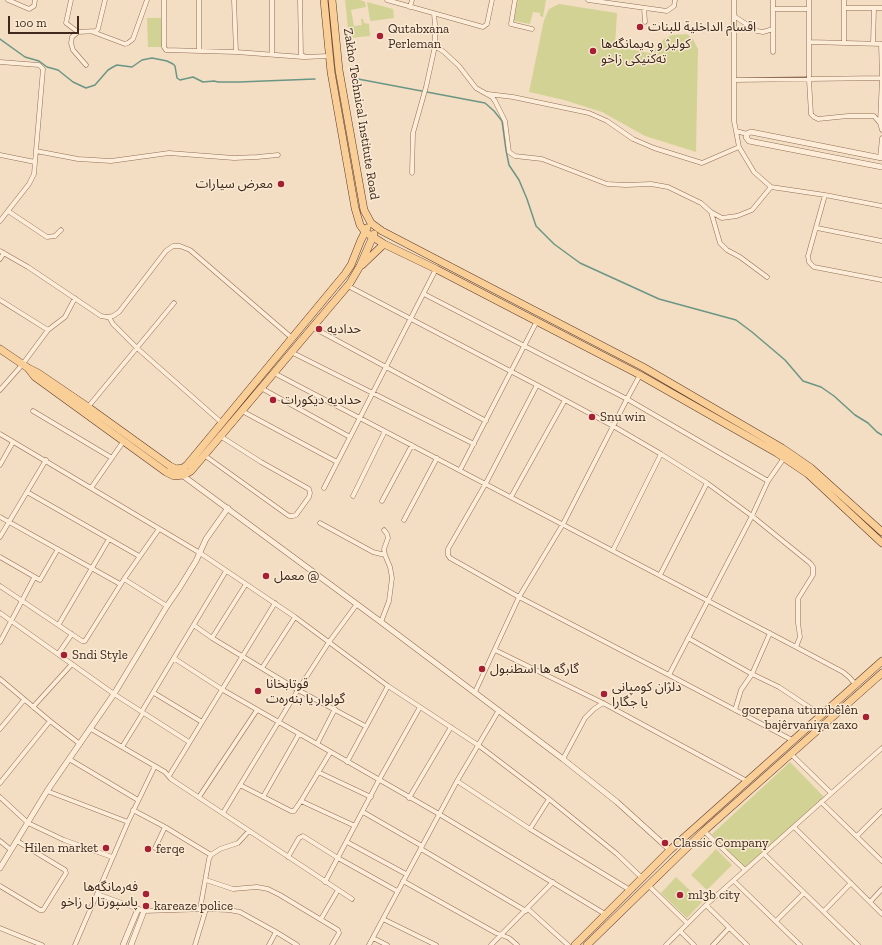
<!DOCTYPE html>
<html>
<head>
<meta charset="utf-8">
<style>
  body { margin:0 }
  #map { position:relative; width:882px; height:945px; overflow:hidden; background:#f3dec3; font-family:"Zilla Slab",serif }
  canvas { display:block }
  .scale { position:absolute; left:8px; top:16px; width:71px; height:18px; box-sizing:border-box; border:2px solid #3f291d; border-top:0; padding-left:5px; font-size:12px; line-height:14px; white-space:nowrap; color:#3f291d; -webkit-text-stroke:3px #faead4; paint-order:stroke }
</style>
</head>
<body>
<div id="map">
<canvas width="882" height="945"></canvas>
<div class="scale">100 m</div>
</div>
<script>
const context = document.querySelector('canvas').getContext('2d');
context.lineJoin = 'round';
function fill(path, color) {
  context.fillStyle = color;
  context.fill(path, 'evenodd');
}
function poly(rows) {
  const path = new Path2D();
  for (const r of rows) {
    path.moveTo(r[0], r[1]);
    for (let i = 2; i < r.length; i += 2) path.lineTo(r[i], r[i + 1]);
  }
  return path;
}
function strokePath(path, color, width, dash) {
  context.strokeStyle = color;
  context.lineWidth = width;
  context.lineCap = dash ? 'butt' : 'round';
  context.setLineDash(dash || []);
  context.stroke(path);
}
function write(font, color, halo, rows, align = 'center') {
  context.font = font + ' "Zilla Slab","Noto Sans Arabic",serif';
  context.lineWidth = 3;
  context.setLineDash([]);
  context.textBaseline = 'middle';
  context.strokeStyle = halo;
  context.fillStyle = color;
  for (const [text, x, y, turn = 0] of rows) {
    context.save();
    context.translate(x, y);
    context.rotate((+turn || 0) * Math.PI / 180);
    context.textAlign = isNaN(turn) ? turn : align;
    if (halo) context.strokeText(text, 0, 0);
    context.fillText(text, 0, 0);
    context.restore();
  }
}
fill(poly([
  [345,0,360,0,365,2,366,7,351,10,354,26,362,25,361,19,363,19,364,23,369,24,370,36,349,38],
  [518,0,546,0,543,17,540,16,540,13,533,12,530,24,514,21],
  [367,2,393,9,394,18,371,21,370,20],
  [559,4,617,13,615,46,649,53,656,49,664,39,672,35,687,34,693,39,698,49,696,152,645,136,602,112,564,100,529,92,544,20,549,9],
  [147,18,161,18,162,47,148,47],
  [790,762,825,798,746,870,712,834],
  [716,849,732,865,707,890,691,875],
  [676,877,702,902,687,918,661,893]
]), '#d3d295');
strokePath(poly([
  [0,39,25,57,39,61,47,67,58,70,73,82,86,88,95,85,108,70,113,67,117,65,132,67,142,60,152,58,167,61,173,64,175,66,177,78,180,80,193,77,203,82,214,81,218,82,239,82,315,79],
  [358,79,485,103,494,111,502,121,506,150,509,165,519,180,527,199,536,226,554,244,580,263,659,299,736,320,752,332,785,360,803,381,821,387,834,396,855,415,868,423,877,432,882,435]
]), '#6b9685', 1.5);
const minor = poly([
  [8,0,29,9,34,6,35,0],
  [71,0,66,23,78,32],
  [164,0,164,47,166,50,236,52,303,57],
  [199,0,199,51],
  [234,0,236,52],
  [300,0,301,54,305,57,329,56],
  [387,0,483,27,487,24,492,0],
  [515,0,511,24,532,29],
  [588,0,667,11,674,6,675,0],
  [734,0,734,80,882,78,881,44],
  [809,0,809,80,811,114,814,117,818,119,848,116,874,116,880,123,882,130],
  [844,0,844,43],
  [410,7,412,0],
  [644,8,645,22],
  [844,8,882,8],
  [773,9,809,9],
  [734,16,757,31,763,32,773,29],
  [93,32,125,44,128,43,133,39,147,0],
  [810,42,882,44],
  [873,43,874,8],
  [435,46,444,52,459,66,476,88,492,97,495,101,505,121,509,152,515,156,542,159,607,184,626,185,651,184,668,187,701,203,711,212,722,218,737,216,752,210,771,187],
  [773,52,773,0],
  [272,54,272,0],
  [0,62,39,65,43,69,34,174,29,184,0,221],
  [86,65,73,50,71,43,72,37,78,32,96,31,98,29,105,0],
  [734,80,734,121,736,131,747,134],
  [488,94,513,97,589,113,607,121,633,139,654,148,702,163,739,147],
  [880,123,882,78],
  [736,131,739,147,754,172,771,187,825,195,882,206],
  [36,151,78,159,111,161,169,153,234,158,257,157,278,155],
  [0,155,35,162],
  [880,158,882,138],
  [412,173,413,133,426,87,435,46,435,24,434,14],
  [825,195,808,256,809,262,814,267,882,280],
  [8,211,47,237,55,236,61,230],
  [711,212,720,243,727,250,740,257,767,277],
  [817,228,882,241],
  [0,251,28,267,101,316,107,317,113,316,119,312,166,251,173,246,180,246,190,250,292,338],
  [0,259,4,253],
  [348,286,537,385,613,426,661,454,707,483,752,516,810,563,813,567,813,575,798,599,798,623,800,637,796,647],
  [424,294,627,399,768,481],
  [0,300,48,330],
  [109,317,113,324,137,348,222,423],
  [312,327,486,421],
  [291,352,474,444],
  [274,373,796,647,843,672,849,677,856,685],
  [537,385,486,483,448,549,448,555,450,558,519,597,669,675],
  [261,388,350,437],
  [0,390,22,365,48,330,65,317,75,298],
  [88,407,174,303],
  [33,411,112,458],
  [242,411,337,462],
  [0,434,200,553,295,617,388,686,478,745,549,799,617,854,642,878],
  [204,455,289,516,293,516,296,515,309,497,310,493,309,489,261,462,220,436],
  [784,458,768,481,752,516,669,675,792,740],
  [0,465,13,442],
  [460,470,537,321],
  [91,488,123,442],
  [324,488,436,269],
  [27,492,139,556],
  [353,496,385,431],
  [511,497,565,400],
  [382,501,412,445],
  [0,517,120,584],
  [404,520,437,458],
  [320,523,373,552,385,555],
  [0,537,46,460],
  [613,550,661,454],
  [0,557,40,580,58,549],
  [660,575,707,483],
  [124,579,167,606],
  [0,586,82,641,85,641,124,579,159,529],
  [0,613,114,694,189,742],
  [381,622,389,601,392,578,390,567,385,555,384,549,388,538,387,534,384,530],
  [59,624,109,539],
  [195,626,212,638,298,690,365,726],
  [212,638,246,584],
  [688,638,752,674,779,687,821,715],
  [0,642,34,578],
  [495,650,603,703,747,781],
  [58,654,72,634],
  [175,659,223,690,439,814,605,914],
  [262,668,295,617],
  [0,679,50,721,80,744],
  [475,692,519,597,563,524,627,399,640,375],
  [154,693,202,722],
  [33,707,72,664],
  [735,710,741,690,752,674,770,633],
  [142,711,226,571],
  [0,729,24,700],
  [91,729,165,772,171,779,352,899],
  [317,744,335,709],
  [122,747,143,713],
  [791,754,831,793],
  [69,759,138,800],
  [563,759,585,718,594,709,603,703],
  [347,762,388,686],
  [318,772,371,797],
  [169,776,275,603],
  [457,781,530,829,630,890],
  [0,783,50,721],
  [240,785,291,811,294,811,301,801,330,753],
  [47,791,128,822],
  [0,797,28,823,64,840,112,857],
  [199,797,257,710],
  [263,797,299,734],
  [409,798,451,727],
  [301,801,355,826],
  [821,802,882,861],
  [133,810,165,827,211,855],
  [363,812,422,846],
  [223,813,298,690,329,642,357,604],
  [794,827,882,914],
  [530,829,549,799],
  [704,831,745,870],
  [857,836,882,811],
  [0,841,11,850],
  [347,842,406,874],
  [155,848,165,827],
  [421,849,526,911],
  [764,854,858,945],
  [288,857,299,838,303,836,338,858,397,891],
  [206,880,233,889,257,887,268,889,280,895,338,930,339,933,332,945],
  [403,881,496,933,509,938,517,945],
  [734,881,800,945],
  [325,882,379,780,420,707],
  [648,885,687,923],
  [0,886,40,910,43,910,66,873,65,870,17,841],
  [97,894,144,911,206,909,229,910,240,912,276,932,297,945],
  [870,902,882,889],
  [706,905,747,945],
  [200,909,209,859,211,855,220,849,238,843,249,831],
  [528,909,568,945],
  [824,911,851,883],
  [321,919,338,890],
  [383,919,436,945],
  [776,921,804,893],
  [0,928,42,945],
  [680,931,694,945],
  [373,938,387,945],
  [75,945,128,822,155,766],
  [195,945,206,909],
  [269,945,276,932],
  [369,945,457,781,499,710],
  [491,945,553,882],
  [666,945,706,905,882,748],
  [713,945,729,928]
]);
const tertiary = poly([
  [882,158,751,132,748,133,746,137,749,141,882,167],
  [182,475,381,622,563,759,617,802,670,850],
  [0,868,47,791,114,694,167,606,180,587,196,561,206,539,228,508],
  [123,945,138,909],
  [131,945,144,911]
]);
const primary = poly([
  [324,0,331,72,355,208,360,225,365,232,384,244,436,269,640,375,777,453,808,474,882,543],
  [332,0,339,70,364,210,371,223,382,231,643,367,782,448,811,468,882,532],
  [362,265,384,244],
  [0,349,28,368,38,373,88,407,170,466,176,469,183,468,187,465,345,274,351,265,361,240,367,228],
  [28,368,35,377,166,472,174,476,184,475,191,471,350,283,360,266,374,234],
  [575,945,670,850,882,661],
  [587,945,704,831,882,673]
]);
strokePath(minor, '#916e57', 5);
strokePath(tertiary, '#916e57', 6);
strokePath(primary, '#5e3c2c', 8);
strokePath(minor, '#fdedd8', 4);
strokePath(tertiary, '#fdedd8', 5);
strokePath(primary, '#face97', 7);
for (const [x, y, r, color] of [
  [640,27,4,"#a71f33"],
  [380,36,4,"#a71f33"],
  [593,51,4,"#a71f33"],
  [281,184,4,"#a71f33"],
  [319,329,4,"#a71f33"],
  [273,400,4,"#a71f33"],
  [592,417,4,"#a71f33"],
  [266,576,4,"#a71f33"],
  [64,655,4,"#a71f33"],
  [482,669,4,"#a71f33"],
  [258,691,4,"#a71f33"],
  [604,694,4,"#a71f33"],
  [866,717,4,"#a71f33"],
  [665,843,4,"#a71f33"],
  [106,848,4,"#a71f33"],
  [148,849,4,"#a71f33"],
  [146,894,4,"#a71f33"],
  [680,895,4,"#a71f33"],
  [146,906,4,"#a71f33"]
]) {
  const dot = new Path2D();
  dot.arc(x, y, r, 0, 2 * Math.PI);
  context.fillStyle = color;
  context.fill(dot);
  strokePath(dot, '#faead4', 1.5);
}
write('13px', '#3f291d', '#faead4', [
  ["اقسام الداخلیة للبنات",648,27],
  ["Qutabxana",388,29],
  ["Perleman",388,44],
  ["كوليژ و په‌يمانگه‌ها",601,44],
  ["ته‌كنيكى زاخو",601,59],
  ["معرض سيارات",273,184,"right"],
  ["حداديه",327,329],
  ["حداديه ديكورات",281,400],
  ["Snu win",600,417],
  ["معمل @",274,576],
  ["Sndi Style",72,655],
  ["گارگه ها اسطنبول",490,669],
  ["قوتابخانا",266,684],
  ["گولوار یا بنەرەت",266,699],
  ["دلژان کومپانی",612,687],
  ["یا جگارا",612,702],
  ["gorepana utumbêlên",858,710,"right"],
  ["bajêrvaniya zaxo",858,725,"right"],
  ["Classic Company",673,843],
  ["Hilen market",98,848,"right"],
  ["ferqe",156,849],
  ["فەرمانگەها",138,887,"right"],
  ["پاسپورتا ل زاخو",138,902,"right"],
  ["ml3b city",688,895],
  ["kareaze police",154,906]
], 'left');
write('13px', '#3f291d', '#faead4', [
  ["Zakho Technical Institute Road",361,114,81]
]);
</script>
</body>
</html>
